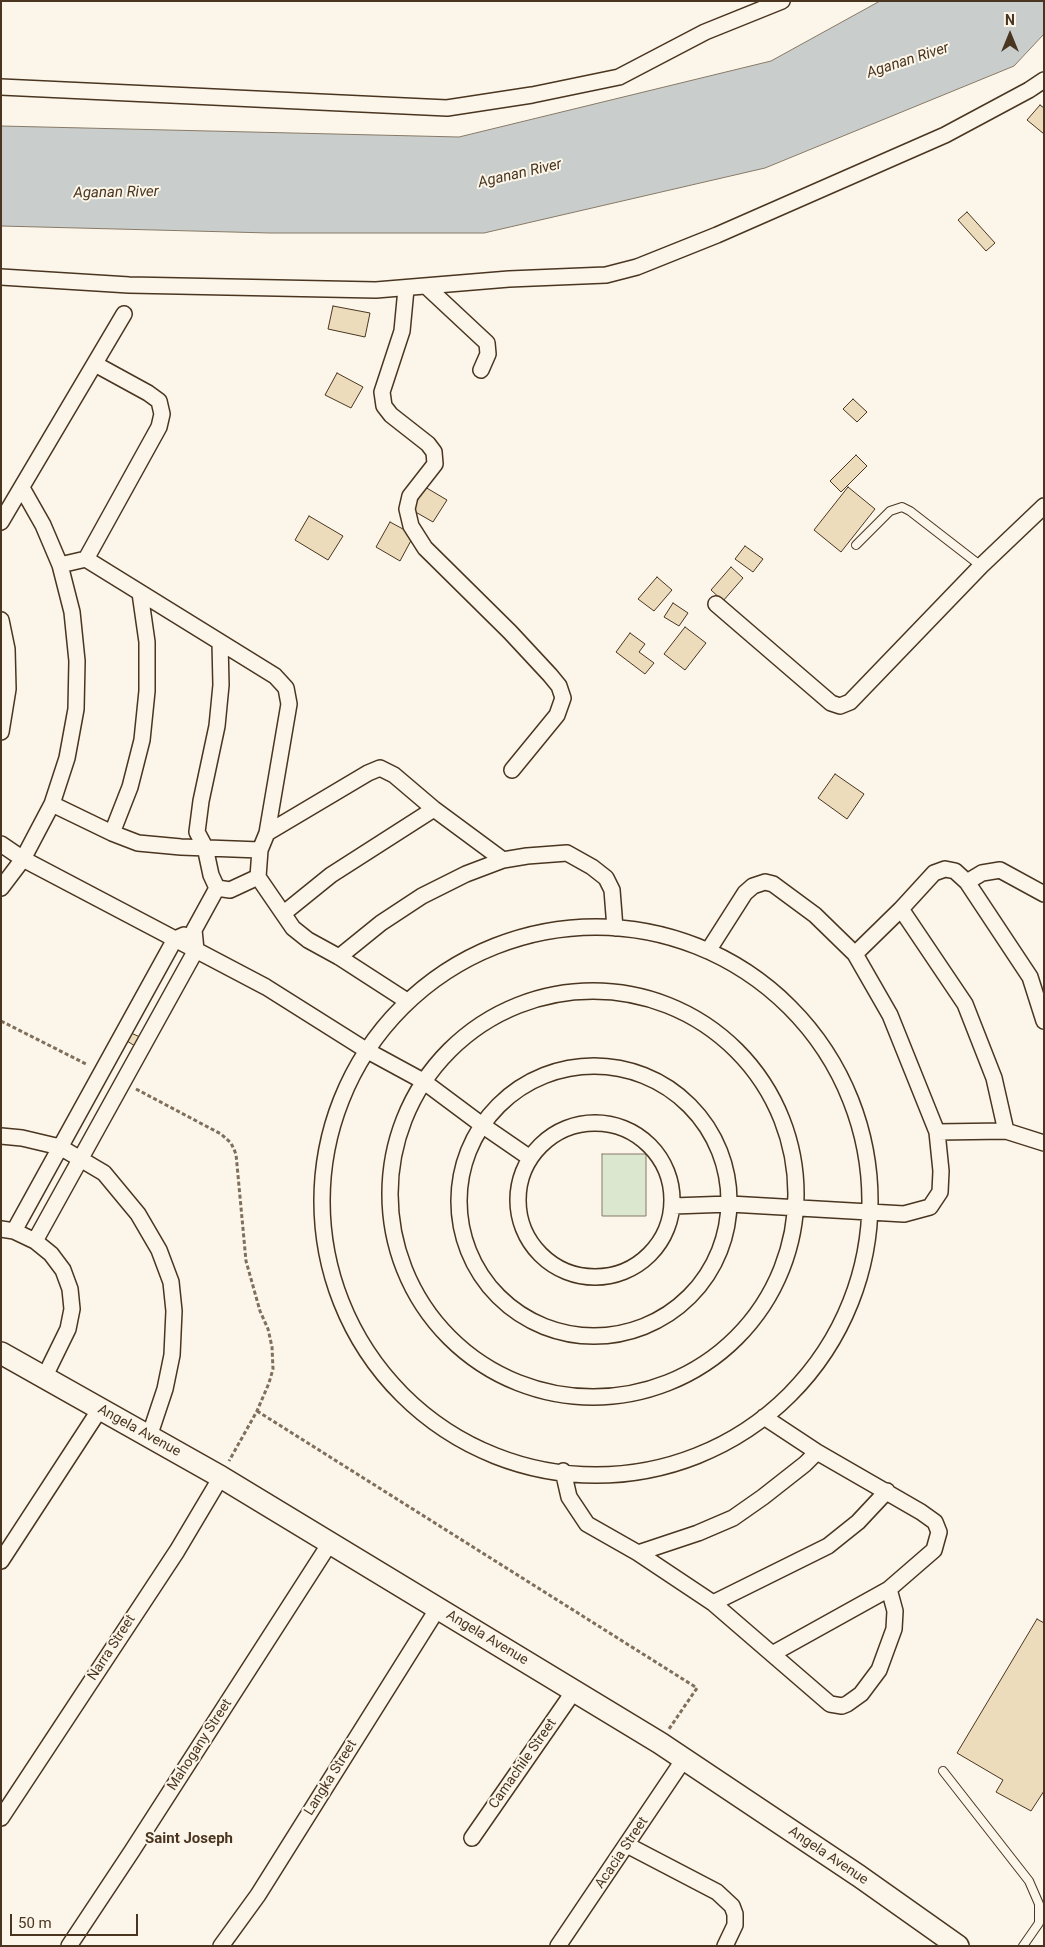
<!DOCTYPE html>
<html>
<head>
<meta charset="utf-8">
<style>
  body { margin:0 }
  #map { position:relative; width:1045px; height:1947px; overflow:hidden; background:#fbf6e9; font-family:Roboto,sans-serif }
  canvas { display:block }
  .frame { position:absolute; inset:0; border:2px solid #4a3520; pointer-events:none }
  .north { position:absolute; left:985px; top:10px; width:50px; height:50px; -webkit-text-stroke:4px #fbf6e9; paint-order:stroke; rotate:0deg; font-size:14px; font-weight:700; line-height:20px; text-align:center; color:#4a3520 }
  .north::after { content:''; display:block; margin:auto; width:18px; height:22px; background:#4a3520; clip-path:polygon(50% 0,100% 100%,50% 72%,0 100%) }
  .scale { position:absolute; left:10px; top:1914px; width:128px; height:22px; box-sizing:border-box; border:2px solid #4a3520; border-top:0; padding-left:6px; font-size:15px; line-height:18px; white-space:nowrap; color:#4a3520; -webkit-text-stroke:4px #fbf6e9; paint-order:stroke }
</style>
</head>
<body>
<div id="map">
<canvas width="1045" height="1947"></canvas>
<div class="frame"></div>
<div class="north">N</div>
<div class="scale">50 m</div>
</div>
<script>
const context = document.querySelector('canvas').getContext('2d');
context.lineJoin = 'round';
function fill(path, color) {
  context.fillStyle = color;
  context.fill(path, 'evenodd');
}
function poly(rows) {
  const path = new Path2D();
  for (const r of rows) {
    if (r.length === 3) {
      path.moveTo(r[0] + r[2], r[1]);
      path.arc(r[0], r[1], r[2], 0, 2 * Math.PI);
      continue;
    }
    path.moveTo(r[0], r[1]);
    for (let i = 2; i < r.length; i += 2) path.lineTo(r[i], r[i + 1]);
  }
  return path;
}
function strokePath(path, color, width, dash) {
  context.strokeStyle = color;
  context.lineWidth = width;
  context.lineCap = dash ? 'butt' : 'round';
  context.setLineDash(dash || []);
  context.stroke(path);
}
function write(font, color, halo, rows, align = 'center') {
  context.font = font + ' Roboto,sans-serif';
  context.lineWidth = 4;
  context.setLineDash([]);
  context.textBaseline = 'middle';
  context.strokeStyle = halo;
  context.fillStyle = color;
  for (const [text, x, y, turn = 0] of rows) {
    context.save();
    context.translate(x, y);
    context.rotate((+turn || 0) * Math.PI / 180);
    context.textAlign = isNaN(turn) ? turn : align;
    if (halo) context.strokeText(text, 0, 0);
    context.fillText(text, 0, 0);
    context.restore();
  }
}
const green = poly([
  [602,1154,646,1154,646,1216,602,1216,602,1154]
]);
fill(green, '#dce7d0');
strokePath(green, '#887966', 1);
const water = poly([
  [880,1,1044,1,1044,34,1014,66,765,168,484,233,270,233,1,226,1,126,459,137,771,61,880,1]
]);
fill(water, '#c9cecd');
strokePath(water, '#887966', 1);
const building = poly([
  [1040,105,1044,108,1044,134,1027,120,1040,105],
  [967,212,995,243,986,251,958,220,967,212],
  [333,306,370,313,365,337,328,329,333,306],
  [337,373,363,387,351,408,325,395,337,373],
  [853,399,867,412,857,422,843,409,853,399],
  [856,455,867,466,841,492,830,481,856,455],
  [425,487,447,500,433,522,412,510,425,487],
  [848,487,875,509,841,552,814,530,848,487],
  [309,516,343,536,328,560,295,540,309,516],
  [390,522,414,535,400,561,376,547,390,522],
  [745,546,763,559,753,572,735,559,745,546],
  [731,567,743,578,723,601,711,590,731,567],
  [657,577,672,590,654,611,638,599,657,577],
  [673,603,688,613,679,626,664,617,673,603],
  [685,627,706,643,685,670,664,654,685,627],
  [630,633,645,644,639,652,654,663,645,674,616,652,630,633],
  [835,774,864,794,847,819,818,798,835,774],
  [131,1033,140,1037,135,1046,127,1041,131,1033],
  [1037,1619,1044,1623,1044,1791,1031,1811,996,1792,1003,1780,957,1753,1037,1619]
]);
fill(building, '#ecdcbc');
strokePath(building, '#4a3520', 1);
const service = poly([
  [856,545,890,511,902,507,910,511,981,566],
  [943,1771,1029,1881,1039,1904,1039,1923,1023,1946]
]);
const minor = poly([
  [1,87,447,108,532,95,619,77,705,32,782,1],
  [1,277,129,285,376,290,509,279,606,275,637,267,717,235,945,135,1029,90,1044,80],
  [427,287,487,343,488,354,481,370],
  [406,289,402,331,382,392,384,406,391,415,428,444,434,452,435,464,410,496,407,509,411,526,425,548,510,632,550,675,559,686,563,698,557,715,512,770],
  [1,522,124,314],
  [86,559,275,676,286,688,289,704,267,833],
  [60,565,86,559,159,427,162,414,159,401,148,393,95,364],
  [716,604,831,703,840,706,850,702,981,566,1044,506],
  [1,620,7,649,8,689,1,732],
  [220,642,221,685,217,726,201,801,197,832,205,847,211,875,217,888,230,890,258,877],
  [52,804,112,833,138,843,181,847,260,850],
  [112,833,130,787,142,740,147,691,147,642,140,593],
  [1,844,23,859,266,987,366,1050,423,1081,482,1125,530,1158],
  [967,882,982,873,1000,870,1044,894],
  [1,888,23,859,52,804,67,758,76,709,77,661,72,612,60,565,43,525,22,488],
  [901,909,934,873,945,869,955,871,967,882,1030,977,1044,1021],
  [284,913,331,875,434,809],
  [596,1201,274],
  [855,954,901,909,965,1004,994,1078,1006,1131,937,1132],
  [339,957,381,923,422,896,466,874,503,860,527,856,567,853,592,867,606,878,612,890,615,928],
  [593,1194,203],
  [407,1001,339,957,308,940,293,928,258,877,260,850,267,833,368,773,380,768,394,775,434,809,503,860],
  [594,1201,135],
  [595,1200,77],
  [1006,1131,1044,1143],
  [1,1136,22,1138,60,1147,104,1173,138,1214,159,1250,171,1282,174,1311,172,1355,165,1389,149,1437],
  [673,1206,730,1204,904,1214,930,1207,940,1192,941,1171,937,1132,890,1015,855,954,815,915,773,884,765,882,753,886,745,893,708,951],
  [1,1229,14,1231,35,1241,51,1254,63,1270,70,1289,72,1309,68,1329,44,1378],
  [14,1231,175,939,184,935],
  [35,1241,196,950,194,930,217,888],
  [764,1417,817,1452,921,1512,935,1522,939,1532,934,1550,889,1589,772,1654],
  [563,1471,569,1497,587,1524,638,1553,713,1603,830,1704,842,1706,847,1704,861,1694,879,1670,894,1629,895,1611,889,1589],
  [638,1553,698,1533,733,1518,763,1497,805,1464,817,1452],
  [1,1561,100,1409],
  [713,1603,828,1546,858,1522,887,1491],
  [1,1818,177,1551,221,1477],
  [472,1838,574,1691],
  [627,1845,717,1892,732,1906,735,1914,735,1925,725,1946],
  [69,1946,132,1851,330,1543],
  [221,1946,258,1895,438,1608],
  [558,1946,684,1759]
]);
const secondary = poly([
  [1,1353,221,1477,660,1743,859,1876,958,1946]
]);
strokePath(service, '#4a3520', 10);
strokePath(minor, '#4a3520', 18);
strokePath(secondary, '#4a3520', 24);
strokePath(poly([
  [1,1021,88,1065],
  [136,1089,221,1134,231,1143,236,1154,246,1261,260,1311,268,1329,272,1347,273,1369,269,1383,257,1411,229,1461],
  [257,1411,697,1688,669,1729]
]), '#7f6f5c', 3, [4, 2.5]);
strokePath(service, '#fbf6e9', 8);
strokePath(minor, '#fbf6e9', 15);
strokePath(secondary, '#fbf6e9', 21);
write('14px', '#4a3520', '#fbf6e9', [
  ["Angela Avenue",139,1431,29],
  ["Angela Avenue",487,1638,31],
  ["Narra Street",112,1648,-57],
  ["Mahogany Street",200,1745,-57],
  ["Camachile Street",523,1764,-55],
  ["Langka Street",331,1778,-58],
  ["Acacia Street",622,1853,-56],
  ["Angela Avenue",828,1856,34]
]);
write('italic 15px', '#4a3520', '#fbf6e9', [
  ["Aganan River",908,61,-18],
  ["Aganan River",520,174,-13],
  ["Aganan River",116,193,-1]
]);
write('bold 15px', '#4a3520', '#fbf6e9', [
  ["Saint Joseph",189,1839]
]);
</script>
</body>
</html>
